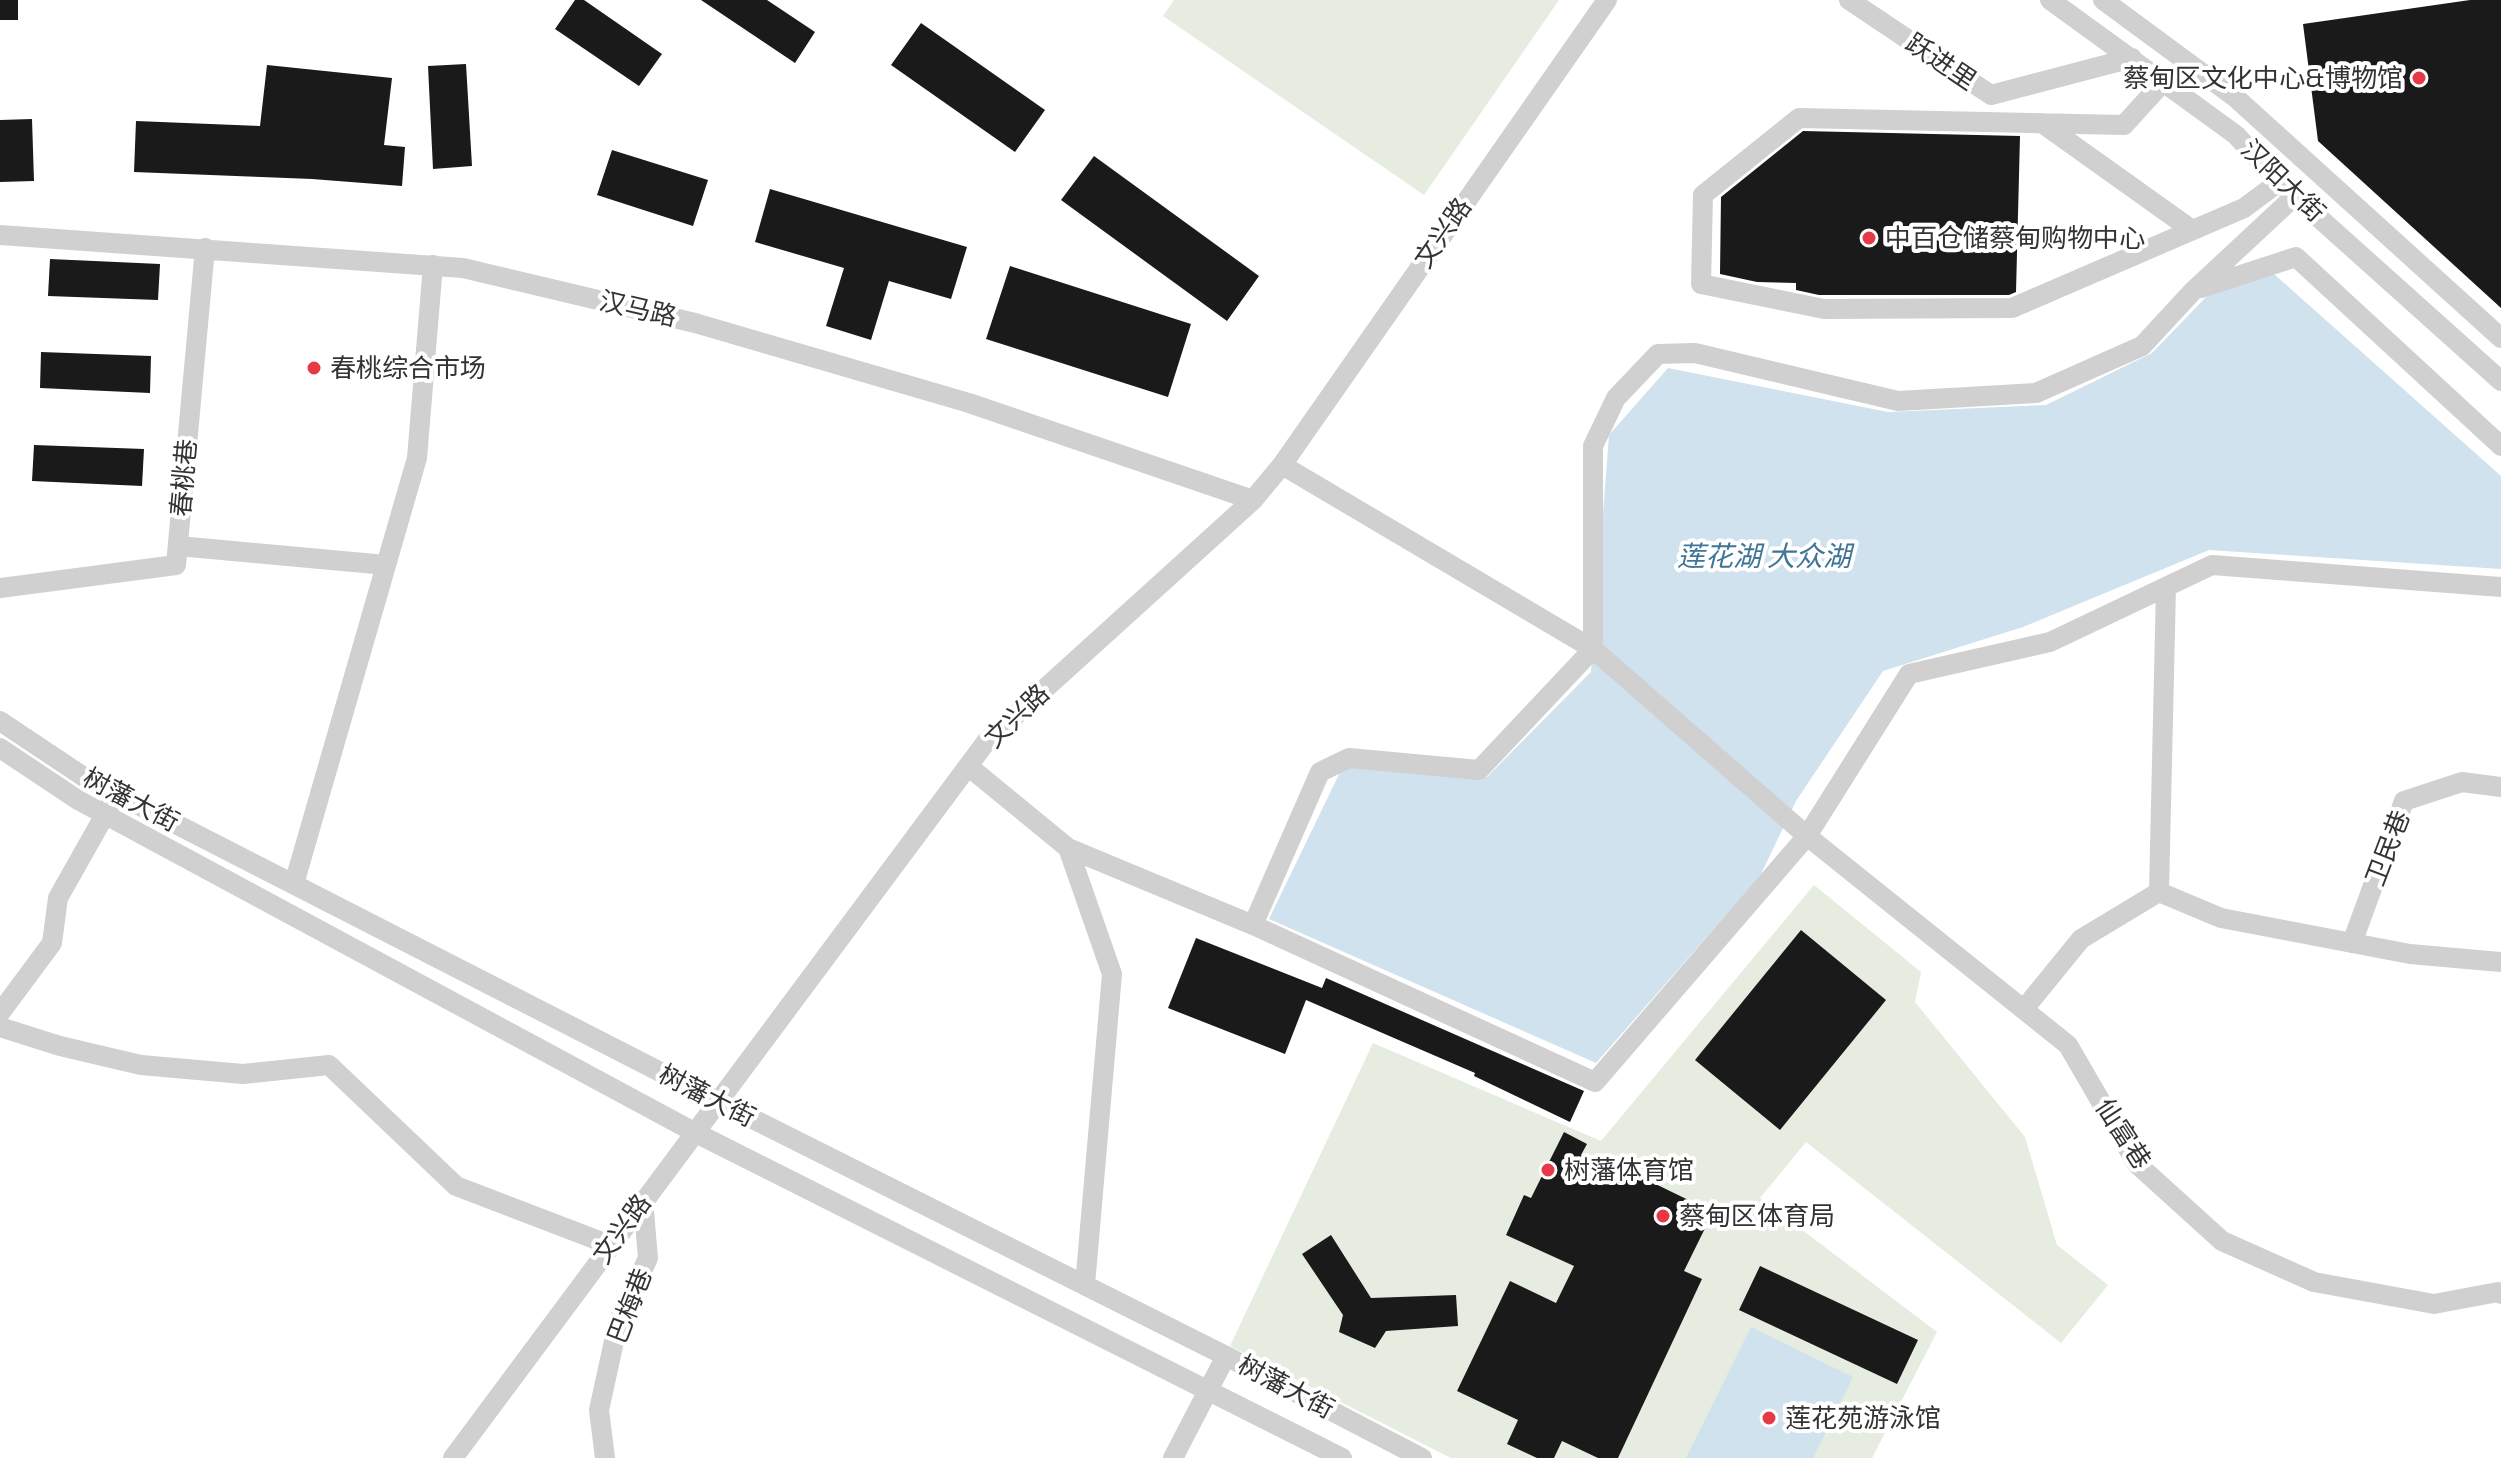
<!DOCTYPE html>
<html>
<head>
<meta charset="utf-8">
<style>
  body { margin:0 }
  canvas { display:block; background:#fff }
</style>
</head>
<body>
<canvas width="2501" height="1458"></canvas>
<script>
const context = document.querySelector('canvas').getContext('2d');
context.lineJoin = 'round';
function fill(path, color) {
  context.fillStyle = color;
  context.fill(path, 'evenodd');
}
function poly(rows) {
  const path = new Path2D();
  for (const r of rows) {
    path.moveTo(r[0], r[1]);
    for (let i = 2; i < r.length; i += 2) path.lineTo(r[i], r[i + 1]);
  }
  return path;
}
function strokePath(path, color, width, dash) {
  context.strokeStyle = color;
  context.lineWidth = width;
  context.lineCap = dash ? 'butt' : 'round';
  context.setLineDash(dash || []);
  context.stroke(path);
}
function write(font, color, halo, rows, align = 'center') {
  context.font = font + ' "Exo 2","Noto Sans SC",sans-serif';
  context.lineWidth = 8;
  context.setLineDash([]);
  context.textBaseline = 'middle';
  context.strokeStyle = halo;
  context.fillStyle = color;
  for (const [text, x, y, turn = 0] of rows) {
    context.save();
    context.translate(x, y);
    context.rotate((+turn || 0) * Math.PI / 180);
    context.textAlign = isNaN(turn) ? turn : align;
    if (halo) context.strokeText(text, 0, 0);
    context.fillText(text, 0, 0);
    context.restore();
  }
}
fill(poly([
  [1174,0,1559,0,1424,195,1163,16],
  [1814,885,1921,972,1915,1002,2025,1137,2057,1245,2108,1285,2061,1343,1806,1142,1760,1198,1937,1332,1872,1458,1451,1458,1230,1346,1373,1043,1601,1141]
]), '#e6ecdf');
fill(poly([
  [2274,274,2501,476,2501,569,2209,550,2023,627,1883,671,1796,801,1760,876,1596,1063,1269,919,1343,766,1487,777,1591,672,1609,435,1668,368,1888,412,2046,405,2152,353,2212,291],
  [1751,1327,1853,1377,1813,1458,1686,1458]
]), '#cfe2ee');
fill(poly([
  [0,0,18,0,18,20,0,20],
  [575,0,584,0,662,54,639,86,555,29],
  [701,0,767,0,815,32,795,63],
  [2470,0,2501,0,2501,308,2318,141,2303,24],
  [921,23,1045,110,1015,152,891,65],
  [466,64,472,166,433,169,428,66],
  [267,65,392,78,384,145,405,147,402,186,312,179,134,172,136,121,260,126],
  [32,119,34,181,0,182,0,120],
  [1803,131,2020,136,2016,292,2009,295,1819,295,1796,290,1796,283,1757,282,1720,274,1721,197],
  [612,150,708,180,693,226,597,195],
  [1094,156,1259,276,1227,321,1061,200],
  [770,189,967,247,951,299,889,281,871,340,826,326,844,268,755,242],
  [50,259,160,264,158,300,48,296],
  [1010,266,1191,324,1168,397,986,339],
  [41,352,151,356,150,393,40,388],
  [34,445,144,449,142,486,32,481],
  [1801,930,1886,1000,1780,1130,1695,1060],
  [1196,938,1322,988,1326,978,1584,1091,1570,1122,1474,1076,1475,1073,1306,1000,1285,1054,1168,1008],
  [1564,1132,1587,1144,1581,1155,1632,1180,1635,1174,1713,1212,1684,1271,1702,1279,1618,1458,1598,1458,1562,1441,1554,1458,1537,1458,1507,1444,1518,1420,1457,1391,1510,1281,1556,1303,1574,1266,1506,1235,1524,1195,1531,1198],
  [1331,1235,1371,1298,1456,1295,1458,1326,1386,1331,1375,1348,1339,1332,1343,1315,1302,1254],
  [1760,1266,1918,1340,1897,1384,1739,1310]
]), '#1a1a1a');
strokePath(poly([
  [1849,0,1991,95,2132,58],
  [2050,0,2236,135,2279,182,2501,381],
  [2103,0,2236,98,2501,338],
  [2164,81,2124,125,1799,118,1703,195,1701,284,1824,309,2012,308,2244,208,2279,182],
  [2042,123,2192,230],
  [0,235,463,268,695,323,969,403,1253,500],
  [2201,288,2296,257,2501,446],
  [1282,465,1593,649,1807,836,2068,1045,2137,1164,2222,1241,2314,1282,2434,1304,2498,1292,2501,1294],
  [178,546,386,565],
  [0,588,176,565,205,248],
  [0,721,84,777,717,1101,1226,1356,1422,1458],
  [0,748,78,800,694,1132,1342,1458],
  [968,766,1068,848,1112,974,1085,1285],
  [1068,848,1253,925,1595,1082,1807,836,1909,674,2050,642,2212,565,2501,587],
  [294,884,417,458,433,265],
  [2159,892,2166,587],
  [1253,925,1320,772,1349,758,1479,770,1593,649,1593,446,1616,398,1658,354,1695,353,1898,401,2036,393,2142,346,2193,291,2295,196],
  [2352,943,2404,801,2462,782,2501,787],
  [2024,1009,2081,939,2159,892,2221,918,2410,954,2501,962],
  [0,1013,52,943,58,898,111,804],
  [0,1027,60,1046,141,1065,243,1074,329,1065,456,1186,610,1245],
  [453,1458,986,742,1253,500,1282,465,1607,0],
  [605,1458,599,1410,618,1323,648,1258,643,1200],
  [1173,1458,1226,1356]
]), '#d0d0d0', 20);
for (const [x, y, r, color] of [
  [2419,78,8,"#e63946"],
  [1869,238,8,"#e63946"],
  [314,368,8,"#e63946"],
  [1548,1170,8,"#e63946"],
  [1663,1216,8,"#e63946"],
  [1769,1418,8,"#e63946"]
]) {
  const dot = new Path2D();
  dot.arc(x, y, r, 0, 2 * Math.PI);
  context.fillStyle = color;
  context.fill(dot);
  strokePath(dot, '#fff', 3);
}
write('26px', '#333', '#fff', [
  ["跃进里",1941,62,34],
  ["汉阳大街",2283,181,44],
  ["文兴路",1443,233,-55],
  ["汉马路",638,309,13],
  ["春桃巷",184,478,-85],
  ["文兴路",1017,716,-44],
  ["树藩大街",131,800,28],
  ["卫民巷",2388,848,-69],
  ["树藩大街",707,1096,27],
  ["仙富巷",2123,1134,57],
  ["文兴路",622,1229,-54],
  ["巴梅巷",630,1306,-69],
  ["树藩大街",1286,1387,28]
]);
write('26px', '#333', '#fff', [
  ["蔡甸区文化中心&博物馆",2403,78,"right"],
  ["中百仓储蔡甸购物中心",1885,238],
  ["春桃综合市场",330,368],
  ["树藩体育馆",1564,1170],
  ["蔡甸区体育局",1679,1216],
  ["莲花苑游泳馆",1785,1418]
], 'left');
write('italic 28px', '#3f7597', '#fff', [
  ["莲花湖 大众湖",1764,557]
]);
</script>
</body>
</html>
